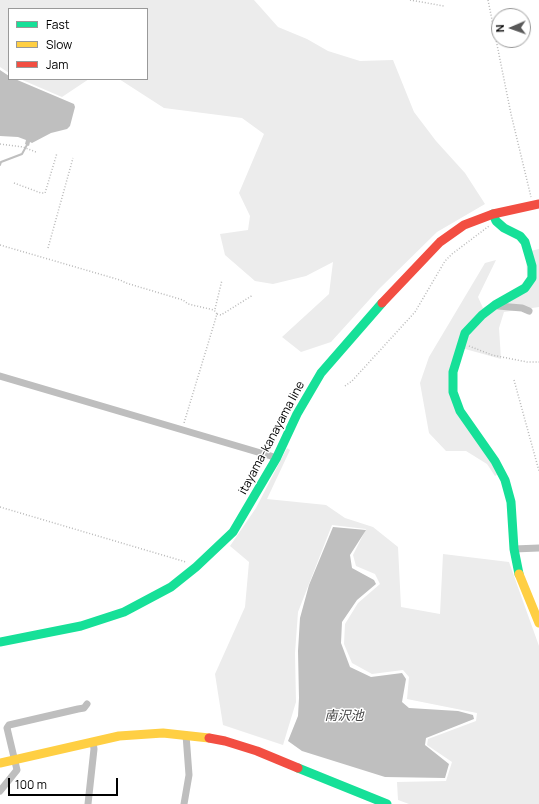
<!DOCTYPE html>
<html>
<head>
<meta charset="utf-8">
<style>
  body { margin:0 }
  #map { position:relative; width:539px; height:804px; overflow:hidden; background:#fff; font-family:Manrope,sans-serif }
  canvas { display:block }
  .legend { position:absolute; left:8px; top:8px; width:140px; height:72px; box-sizing:border-box; background:#fff; border:1px solid #999; margin:0; padding:5px 7px; list-style:none; font-size:12px; color:#000 }
  .legend li { display:flex; align-items:center; gap:8px; height:20px }
  .legend b { width:20px; border:1px solid #999 }
  .north { position:absolute; left:491px; top:8px; width:40px; height:40px; box-sizing:border-box; background:#fff; border:1px solid #999; border-radius:50%; rotate:268deg; font-size:11px; font-weight:700; line-height:16px; text-align:center; color:#000 }
  .north::after { content:''; display:block; margin:auto; width:14px; height:18px; background:#595959; clip-path:polygon(50% 0,100% 100%,50% 72%,0 100%) }
  .scale { position:absolute; left:8px; top:778px; width:110px; height:18px; box-sizing:border-box; border:2px solid #000; border-top:0; padding-left:5px; font-size:12px; line-height:14px; white-space:nowrap; color:#000; -webkit-text-stroke:3px #fff; paint-order:stroke }
</style>
</head>
<body>
<div id="map">
<canvas width="539" height="804"></canvas>
<ul class="legend">
<li><b style="height:5px;background:#16e098"></b>Fast</li>
<li><b style="height:5px;background:#ffcf43"></b>Slow</li>
<li><b style="height:5px;background:#f24e42"></b>Jam</li>
</ul>
<div class="north">N</div>
<div class="scale">100 m</div>
</div>
<script>
const context = document.querySelector('canvas').getContext('2d');
context.lineJoin = 'round';
function fill(path, color) {
  context.fillStyle = color;
  context.fill(path, 'evenodd');
}
function poly(rows) {
  const path = new Path2D();
  for (const r of rows) {
    path.moveTo(r[0], r[1]);
    for (let i = 2; i < r.length; i += 2) path.lineTo(r[i], r[i + 1]);
  }
  return path;
}
function strokePath(path, color, width, dash) {
  context.strokeStyle = color;
  context.lineWidth = width;
  context.lineCap = dash ? 'butt' : 'round';
  context.setLineDash(dash || []);
  context.stroke(path);
}
function write(font, color, halo, rows, align = 'center') {
  context.font = font + ' Manrope,"Noto Sans JP",sans-serif';
  context.lineWidth = 3;
  context.setLineDash([]);
  context.textBaseline = 'middle';
  context.strokeStyle = halo;
  context.fillStyle = color;
  for (const [text, x, y, turn = 0] of rows) {
    context.save();
    context.translate(x, y);
    context.rotate((+turn || 0) * Math.PI / 180);
    context.textAlign = isNaN(turn) ? turn : align;
    if (halo) context.strokeText(text, 0, 0);
    context.fillText(text, 0, 0);
    context.restore();
  }
}
fill(poly([
  [0,0,254,0,278,27,307,39,328,51,360,61,393,60,414,112,436,141,465,173,485,204,437,232,379,289,331,342,301,352,282,337,329,294,333,262,306,276,273,284,255,281,225,255,220,234,248,230,250,216,239,193,264,134,242,118,164,108,119,79,147,79,147,9,9,9,9,73,0,67],
  [20,79,89,79,62,97],
  [539,249,539,307,504,312,499,328,501,359,458,347,451,389,498,474,495,476,487,464,466,451,446,451,429,433,420,383,429,357,485,263,496,260,478,297,483,308,520,287,527,277,526,252],
  [287,448,290,450,267,499,326,505,345,518,373,527,398,547,401,607,440,614,443,554,509,562,539,646,539,804,409,804,398,800,397,782,446,781,452,762,427,745,428,739,476,721,477,713,407,699,409,677,403,670,372,674,352,663,344,644,345,624,358,603,380,584,375,574,356,566,353,555,366,529,332,525,298,612,295,653,296,702,283,745,223,725,215,674,245,607,249,562,230,546,256,508]
]), '#ececec');
fill(poly([
  [0,70,9,76,9,79,15,79,74,104,75,107,70,126,67,129,51,133,32,143,30,142,29,146,25,144,26,140,18,137,0,136],
  [333,527,366,530,350,555,352,568,374,580,376,584,357,600,342,622,341,643,350,667,371,677,402,673,406,679,402,702,409,708,458,711,473,715,474,719,426,738,425,745,449,764,445,778,385,777,302,751,288,741,298,716,299,698,298,651,300,618,309,585]
]), '#bfbfbf');
strokePath(poly([
  [0,165,1,162,22,154,28,143]
]), '#bfbfbf', 2);
strokePath(poly([
  [410,0,444,6],
  [488,0,511,114,531,197],
  [0,144,23,147,36,152],
  [14,183,41,193,45,193,57,153],
  [0,245,120,280,126,283,183,300,188,304,214,310,217,314,184,423],
  [48,248,73,158],
  [215,309,222,280],
  [217,314,221,315,253,295],
  [469,346,492,355,527,362,539,362],
  [514,380,539,471],
  [345,386,352,381,415,312,445,261,452,254,489,226],
  [0,507,186,562]
]), '#b9b9b9', 1.5, [1, 2]);
strokePath(poly([
  [495,305,498,306,522,308,529,311],
  [0,376,271,456,276,459],
  [514,549,539,548],
  [0,791,17,770,7,728,9,725,78,709,84,708,87,704],
  [88,804,94,749,93,742],
  [184,804,189,775,186,735]
]), '#bebebe', 7);
strokePath(poly([
  [493,214,496,221,504,228,520,236,525,242,532,266,532,278,525,288,495,305,482,315,465,333,453,372,453,392,460,411,495,461,505,480,511,502,514,549,519,574],
  [0,642,81,626,124,612,171,587,196,567,233,532,276,459,297,414,321,373,382,303],
  [298,768,387,804]
]), '#16e098', 9);
strokePath(poly([
  [519,574,539,623],
  [0,763,119,736,163,733,209,738]
]), '#ffcf43', 9);
strokePath(poly([
  [382,303,440,242,464,225,493,214,539,204],
  [209,738,225,741,257,751,298,768]
]), '#f24e42', 9);
write('12px', '#000', '#fff', [
  ["itayama-kanayama line",272,438,-62]
]);
write('italic 13px', '#444', '#fff', [
  ["南沢池",344,716]
]);
</script>
</body>
</html>
